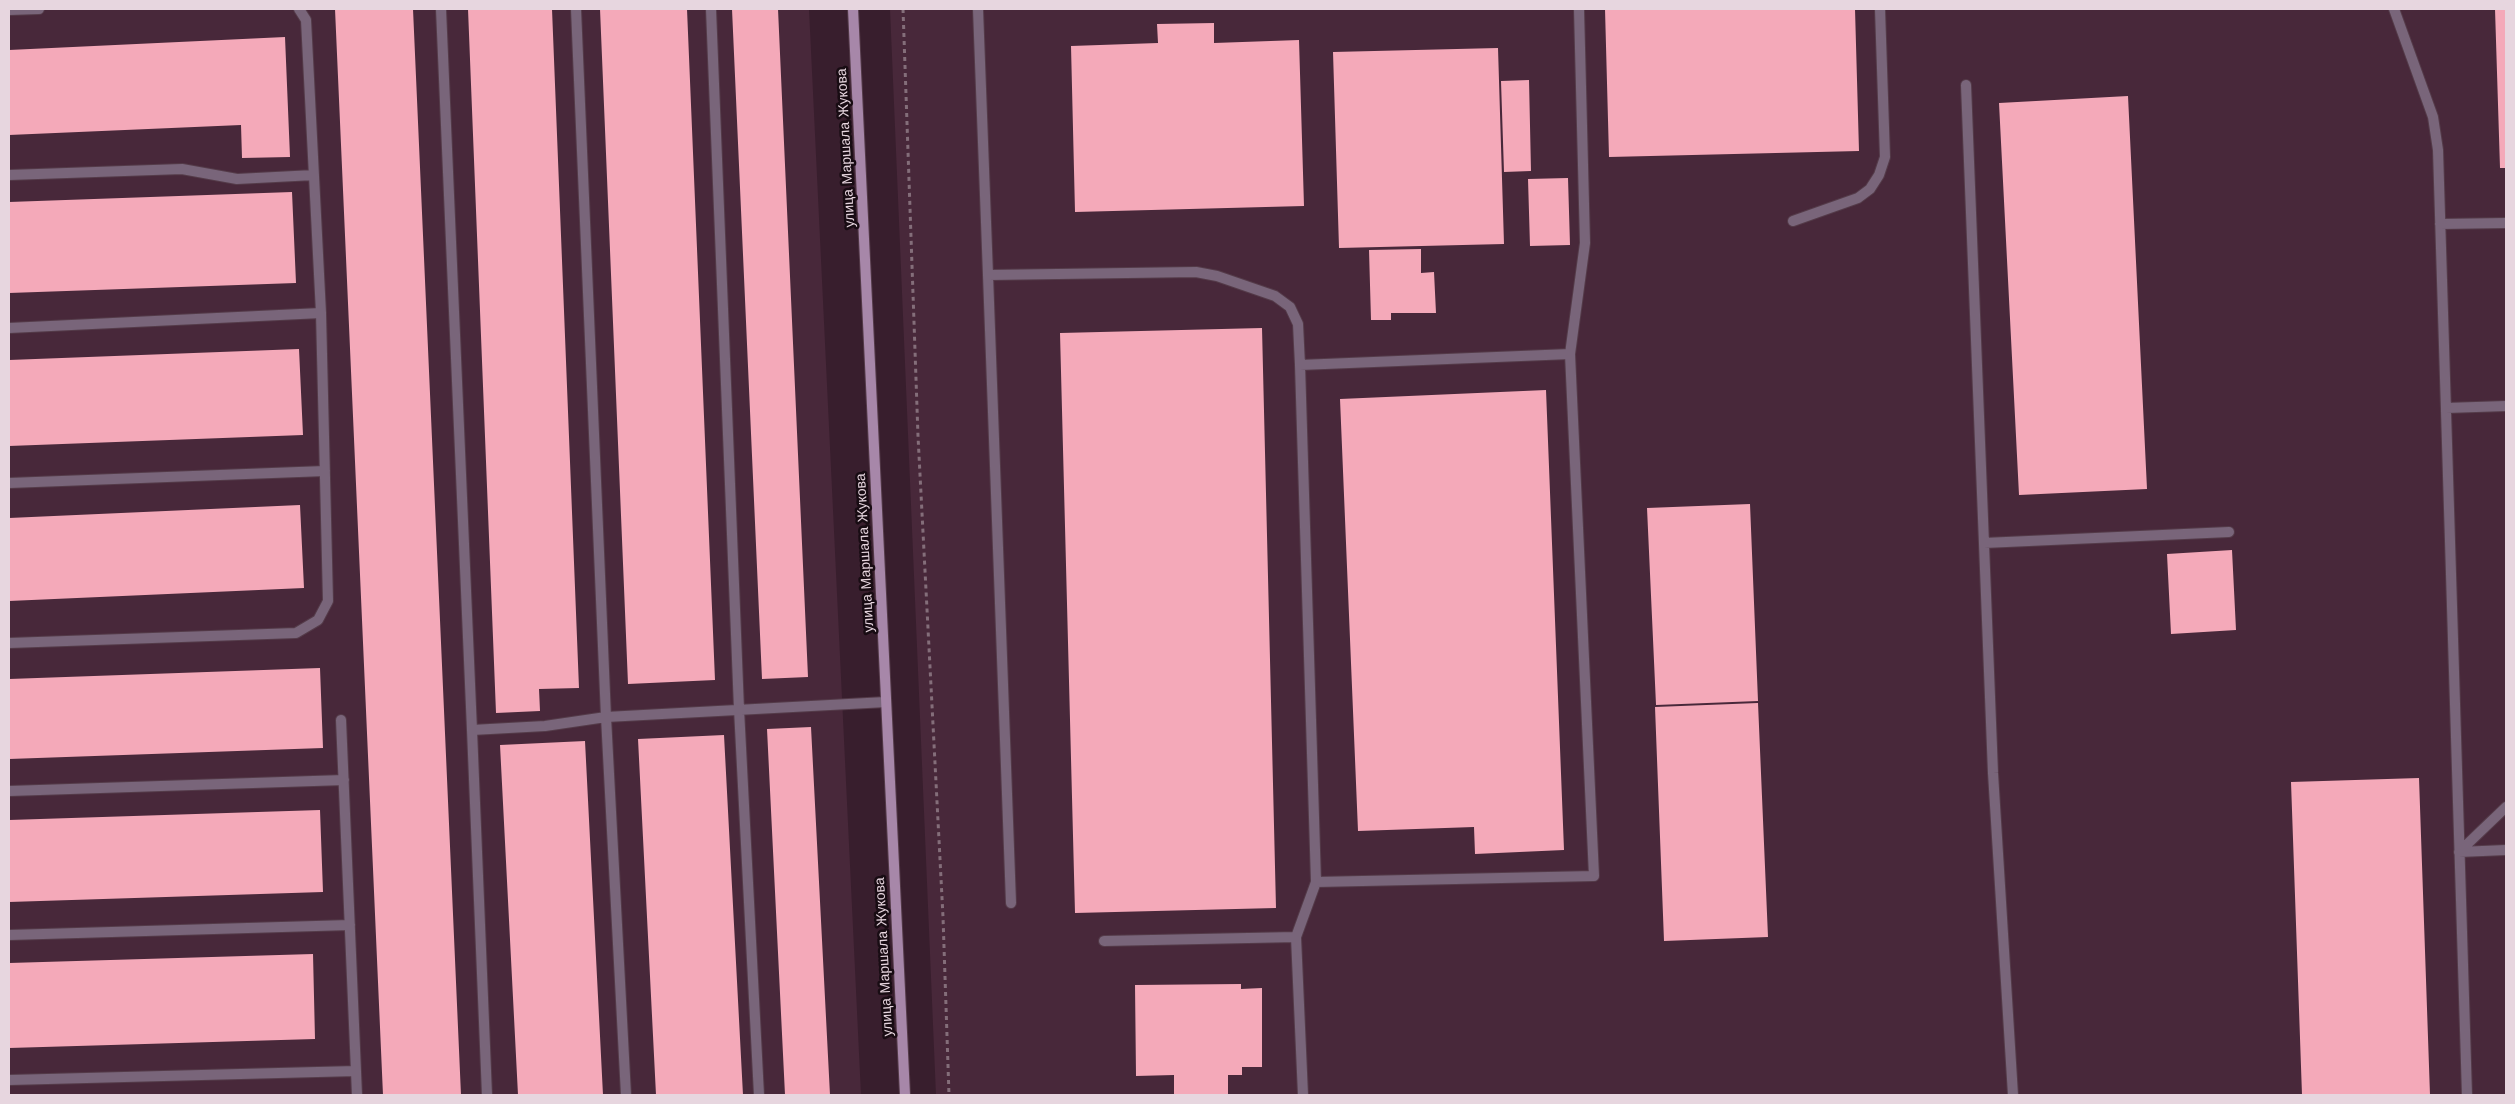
<!DOCTYPE html>
<html>
<head>
<meta charset="utf-8">
<style>
  body { margin:0 }
  #map { position:relative; width:2515px; height:1104px; overflow:hidden; background:#381e2d; font-family:"Work Sans",sans-serif }
  canvas { display:block }
  .frame { position:absolute; inset:0; border:10px solid #e7d6df; pointer-events:none }
</style>
</head>
<body>
<div id="map">
<canvas width="2515" height="1104"></canvas>
<div class="frame"></div>
</div>
<script>
const context = document.querySelector('canvas').getContext('2d');
context.lineJoin = 'round';
function fill(path, color) {
  context.fillStyle = color;
  context.fill(path, 'evenodd');
}
function poly(rows) {
  const path = new Path2D();
  for (const r of rows) {
    path.moveTo(r[0], r[1]);
    for (let i = 2; i < r.length; i += 2) path.lineTo(r[i], r[i + 1]);
  }
  return path;
}
function strokePath(path, color, width, dash) {
  context.strokeStyle = color;
  context.lineWidth = width;
  context.lineCap = dash ? 'butt' : 'round';
  context.setLineDash(dash || []);
  context.stroke(path);
}
function write(font, color, halo, rows, align = 'center') {
  context.font = font + ' "Work Sans",sans-serif';
  context.lineWidth = 5;
  context.setLineDash([]);
  context.textBaseline = 'middle';
  context.strokeStyle = halo;
  context.fillStyle = color;
  for (const [text, x, y, turn = 0] of rows) {
    context.save();
    context.translate(x, y);
    context.rotate((+turn || 0) * Math.PI / 180);
    context.textAlign = isNaN(turn) ? turn : align;
    if (halo) context.strokeText(text, 0, 0);
    context.fillText(text, 0, 0);
    context.restore();
  }
}
fill(poly([
  [9,9,809,9,861,1095,9,1095],
  [890,9,2506,9,2506,1095,936,1095]
]), '#48283a');
fill(poly([
  [335,9,413,9,461,1095,383,1095],
  [468,9,552,9,579,688,539,689,540,711,496,713],
  [600,9,687,9,715,680,628,684],
  [732,9,778,9,808,677,762,679],
  [1605,9,1855,9,1859,151,1609,157],
  [2495,9,2506,9,2506,168,2500,168],
  [1214,23,1214,43,1299,40,1304,206,1075,212,1071,46,1158,43,1157,24],
  [285,37,290,157,242,158,241,125,9,135,9,50],
  [1498,48,1504,244,1339,248,1333,52],
  [1529,80,1531,171,1504,172,1501,81],
  [2128,96,2147,489,2019,495,1999,103],
  [1568,178,1570,245,1530,246,1528,179],
  [292,192,296,283,9,293,9,202],
  [1421,249,1421,273,1434,272,1436,313,1391,313,1391,320,1371,320,1369,250],
  [1262,328,1276,908,1075,913,1060,333],
  [299,349,303,435,9,446,9,360],
  [1546,390,1564,850,1475,854,1474,827,1358,831,1340,399],
  [1750,504,1758,701,1656,705,1647,508],
  [300,505,304,588,9,601,9,518],
  [2232,550,2236,630,2171,634,2167,554],
  [320,668,323,748,9,759,9,679],
  [1758,703,1768,937,1664,941,1655,707],
  [811,727,830,1095,785,1095,767,729],
  [724,735,743,1095,656,1095,638,739],
  [585,741,603,1095,518,1095,500,745],
  [2419,778,2430,1095,2302,1095,2291,782],
  [320,810,323,892,9,902,9,820],
  [313,954,315,1039,9,1048,9,963],
  [1241,984,1241,989,1262,988,1262,1067,1242,1067,1242,1075,1228,1075,1228,1095,1174,1095,1174,1075,1136,1076,1135,985]
]), '#f4a9b9');
const service = poly([
  [441,9,472,730,545,726,606,717,886,702],
  [576,9,606,717,626,1095],
  [711,9,739,709,759,1095],
  [978,9,988,275,1196,272,1217,276,1275,296,1290,307,1298,324,1300,365],
  [2394,9,2433,117,2438,150,2467,1095],
  [9,10,39,9],
  [1966,85,1993,773,2013,1095],
  [9,175,182,169,237,179,314,175],
  [1793,221,1858,198,1870,189,1879,175,1885,157,1880,9],
  [2440,224,2506,223],
  [988,275,1011,903],
  [9,328,321,313],
  [2446,408,2506,406],
  [9,483,325,471],
  [1984,543,2229,532],
  [9,643,296,633,318,620,328,601,321,313,306,20,299,9],
  [341,720,357,1095],
  [472,730,487,1095],
  [9,791,344,780],
  [2459,852,2506,807],
  [2459,852,2506,850],
  [1316,882,1594,876,1570,354,1585,243,1579,9],
  [9,935,350,925],
  [1104,941,1296,937],
  [9,1080,356,1071],
  [1303,1095,1296,937,1316,882,1300,365,1570,354]
]);
const secondary = poly([
  [853,9,905,1095]
]);
strokePath(service, '#543b49', 12);
strokePath(secondary, '#543b49', 12);
strokePath(poly([
  [903,9,918,436,943,917,949,1095]
]), '#846e7a', 3, [4, 4]);
strokePath(service, '#79657a', 10);
strokePath(secondary, '#a787a9', 10);
write('14px', '#e7d6df', '#180c13', [
  ["улица Маршала Жукова",846,148,-93],
  ["улица Маршала Жукова",865,553,-93],
  ["улица Маршала Жукова",884,957,-93]
]);
</script>
</body>
</html>
